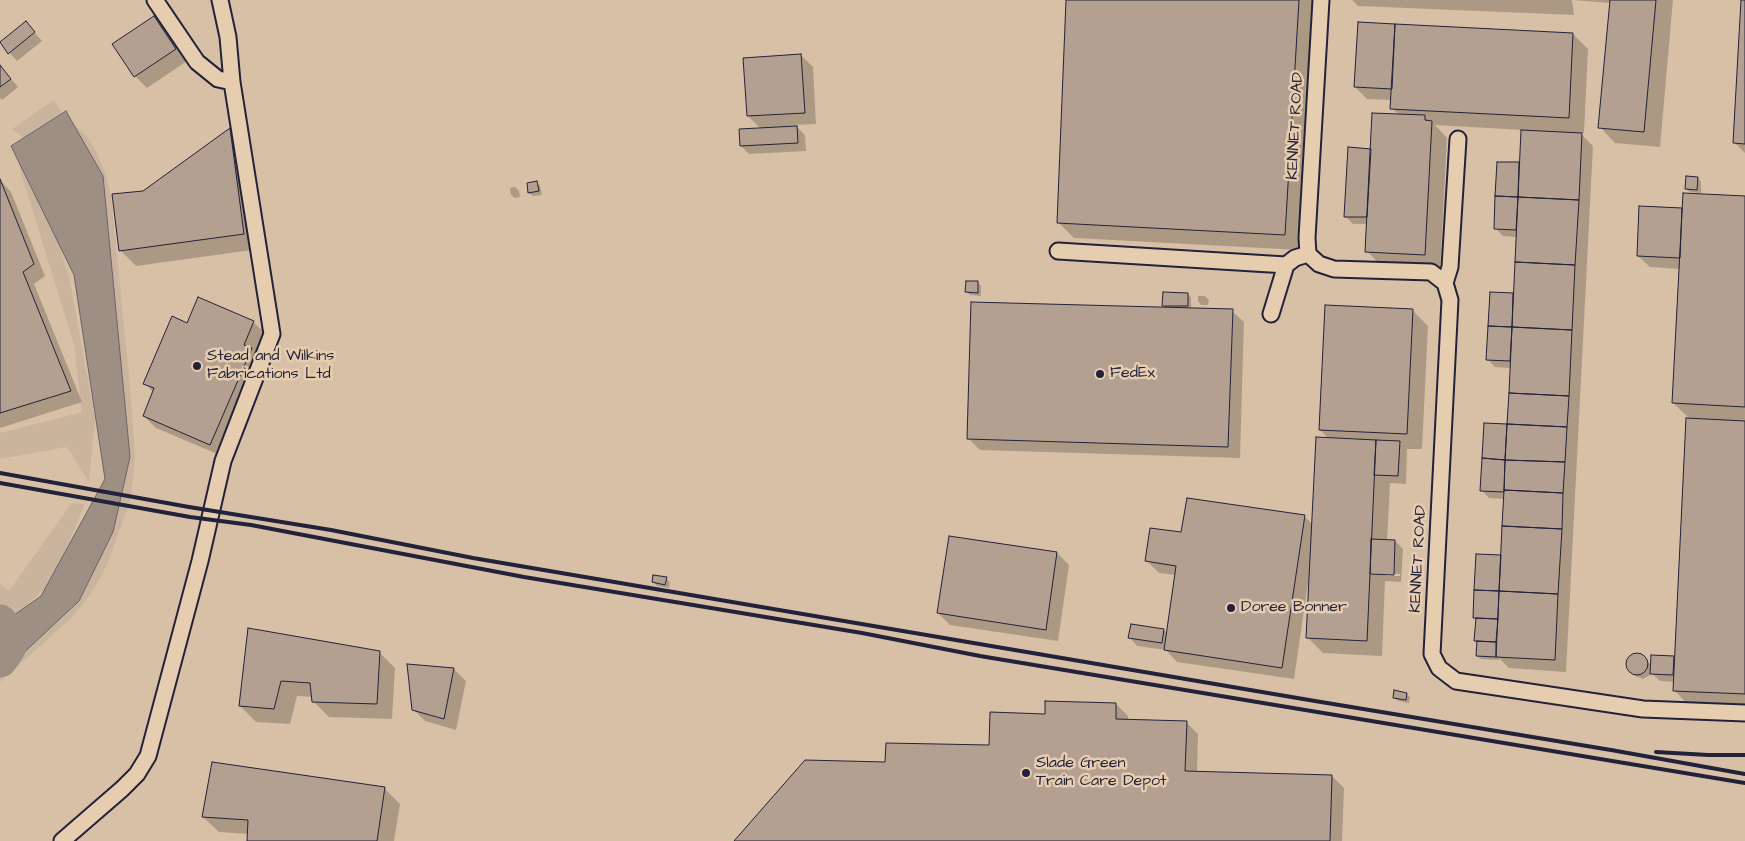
<!DOCTYPE html>
<html>
<head>
<meta charset="utf-8">
<style>
  body { margin:0 }
  canvas { display:block; background:#e7cdaf }
</style>
</head>
<body>
<canvas width="1745" height="841"></canvas>
<script>
const context = document.querySelector('canvas').getContext('2d');
context.lineJoin = 'round';
function fill(path, color) {
  context.fillStyle = color;
  context.fill(path, 'evenodd');
}
function poly(rows) {
  const path = new Path2D();
  for (const r of rows) {
    if (r.length === 3) {
      path.moveTo(r[0] + r[2], r[1]);
      path.arc(r[0], r[1], r[2], 0, 2 * Math.PI);
      continue;
    }
    path.moveTo(r[0], r[1]);
    for (let i = 2; i < r.length; i += 2) path.lineTo(r[i], r[i + 1]);
  }
  return path;
}
function strokePath(path, color, width, dash) {
  context.strokeStyle = color;
  context.lineWidth = width;
  context.lineCap = dash ? 'butt' : 'round';
  context.setLineDash(dash || []);
  context.stroke(path);
}
function write(font, color, halo, rows, align = 'center') {
  context.font = font + ' "Architects Daughter",sans-serif';
  context.lineWidth = 5;
  context.setLineDash([]);
  context.textBaseline = 'middle';
  context.strokeStyle = halo;
  context.fillStyle = color;
  for (const [text, x, y, turn = 0] of rows) {
    context.save();
    context.translate(x, y);
    context.rotate((+turn || 0) * Math.PI / 180);
    context.textAlign = isNaN(turn) ? turn : align;
    if (halo) context.strokeText(text, 0, 0);
    context.fillText(text, 0, 0);
    context.restore();
  }
}
fill(poly([
  [0,0,1745,0,1745,841,0,841]
]), '#d8c0a6');
fill(poly([
  [54,100,68,124,78,128,89,139,98,156,106,175,111,196,130,387,135,459,133,481,129,504,106,567,90,595,69,620,0,682,0,667,122,470,103,484,110,438,76,178,12,129],
  [18,163,37,178,69,276,95,419,89,482,67,447,0,459,0,433,82,412,74,345],
  [72,503,85,504,52,582,0,629,0,584,9,591]
]), '#cab49e');
const water = poly([
  [66,111,103,176,130,457,113,532,79,601,1,674,0,625,41,596,105,479,74,275,11,146,66,111]
]);
fill(water, '#9e8f84');
strokePath(water, '#6c6367', 1);
fill(poly([
  [1068,0,1315,0,1300,250,1074,238,1058,222],
  [1352,0,1673,0,1660,147,1615,143,1600,127,1611,3,1572,0,1574,15,1358,6],
  [1742,0,1745,0,1745,153,1735,143],
  [154,18,165,29,187,61,147,88,135,76],
  [26,23,42,41,17,61,1,43],
  [1573,34,1588,49,1584,133,1580,133,1593,146,1566,672,1509,668,1499,658,1499,660,1481,659,1477,656,1478,642,1476,640,1477,620,1474,617,1502,557,1505,499,1489,498,1481,490,1508,426,1511,368,1495,367,1487,359,1513,294,1514,296,1517,237,1503,236,1495,228,1519,164,1521,165,1522,130,1435,125,1447,138,1440,270,1382,267,1367,251,1368,224,1353,224,1345,216,1372,150,1399,115,1392,108,1392,100,1367,99,1355,87],
  [801,55,813,67,816,124,795,125,805,135,806,151,749,154,741,146,761,129,748,116],
  [0,66,18,87,2,100,0,98],
  [230,129,245,145,259,249,136,266,120,250,143,192],
  [1698,178,1701,182,1701,193,1690,192,1686,189],
  [0,180,11,192,45,276,34,284,82,402,0,428],
  [537,182,540,186,542,195,533,196,529,193],
  [515,187,519,191,520,197,515,198,511,195,510,188],
  [1745,197,1745,709,1689,706,1674,690,1674,682,1660,681,1650,672,1650,675,1643,679,1635,676,1627,665,1630,658,1636,654,1644,656,1652,668,1653,656,1675,658,1690,419,1673,403,1680,269,1650,267,1638,256,1682,210,1683,211],
  [978,283,981,286,981,296,970,295,967,292],
  [1188,294,1191,298,1191,309,1232,311,1244,322,1240,458,980,450,968,438,1167,309,1164,305],
  [1198,296,1205,296,1209,300,1208,305,1201,305,1198,301],
  [1412,310,1428,326,1422,449,1407,449,1406,484,1390,483,1387,541,1395,541,1403,549,1401,582,1385,581,1382,656,1323,653,1308,638,1310,583,1308,583,1294,679,1177,662,1166,650,1137,646,1130,638,1164,630,1168,634,1176,575,1159,573,1147,561,1182,534,1305,517,1313,525,1329,439,1320,430],
  [1386,573,1400,574,1400,576,1386,576],
  [253,322,265,333,256,354,263,361,222,456,156,428,144,416,154,393,145,383,188,324],
  [1057,553,1069,565,1058,641,950,625,938,613],
  [666,579,670,582,669,588,657,586,653,582],
  [249,629,380,653,395,668,392,719,329,717,314,702,313,697,297,696,290,724,256,722,240,706],
  [408,666,454,669,466,681,456,730,425,721,413,709],
  [1406,694,1410,697,1409,703,1398,701,1394,698],
  [1116,704,1128,716,1128,721,1186,722,1198,734,1197,772,1332,776,1344,788,1342,841,736,841,886,763,990,747,1046,715],
  [384,788,400,804,394,841,248,841,248,834,219,832,203,817]
]), '#0003');
strokePath(poly([
  [0,622,9,647,0,660]
]), '#9e8f84', 35);
const building = poly([
  [1066,0,1299,0,1285,235,1057,223,1066,0],
  [1610,0,1656,0,1644,132,1598,128,1610,0],
  [1741,0,1745,0,1745,144,1733,143,1741,0],
  [154,16,176,49,134,77,112,44,154,16],
  [26,21,35,32,8,54,0,42,26,21],
  [1358,22,1395,24,1392,89,1354,87,1358,22],
  [1395,24,1573,33,1569,118,1390,109,1395,24],
  [801,54,805,113,747,116,743,58,801,54],
  [0,65,11,79,0,87,0,65],
  [1372,113,1425,115,1425,120,1432,121,1425,255,1365,252,1372,113],
  [797,126,798,143,740,146,739,129,797,126],
  [230,128,244,234,119,251,112,194,143,191,230,128],
  [1521,130,1582,133,1579,200,1518,197,1521,130],
  [1348,147,1371,149,1367,217,1344,217,1348,147],
  [1497,162,1519,162,1518,197,1495,196,1497,162],
  [1686,176,1698,177,1697,190,1685,189,1686,176],
  [0,179,34,264,23,272,71,391,0,413,0,179],
  [537,181,539,191,528,193,527,183,537,181],
  [1683,193,1745,196,1745,407,1672,403,1683,193],
  [1495,196,1518,197,1516,230,1494,229,1495,196],
  [1518,197,1579,200,1575,265,1515,262,1518,197],
  [1639,206,1682,208,1680,258,1637,256,1639,206],
  [1515,262,1575,265,1572,330,1512,327,1515,262],
  [966,281,978,281,978,293,965,292,966,281],
  [1163,292,1188,293,1188,306,1162,306,1163,292],
  [1490,292,1513,293,1512,327,1488,326,1490,292],
  [198,297,254,321,244,345,252,348,210,445,143,416,154,388,143,384,172,316,187,323,198,297],
  [971,302,1233,309,1228,447,967,439,971,302],
  [1325,305,1413,309,1407,434,1319,430,1325,305],
  [1488,326,1512,327,1510,361,1486,360,1488,326],
  [1512,327,1572,330,1569,396,1509,393,1512,327],
  [1509,393,1569,396,1567,427,1507,424,1509,393],
  [1686,418,1745,421,1745,694,1673,691,1686,418],
  [1484,423,1507,424,1505,460,1482,458,1484,423],
  [1507,424,1567,427,1565,462,1505,460,1507,424],
  [1316,437,1376,440,1367,641,1306,638,1316,437],
  [1376,440,1400,441,1398,476,1374,475,1376,440],
  [1482,458,1505,460,1504,492,1480,491,1482,458],
  [1505,460,1565,462,1563,493,1504,490,1505,460],
  [1504,490,1563,493,1562,529,1502,526,1504,490],
  [1187,498,1305,515,1282,668,1164,650,1176,566,1145,561,1150,528,1181,532,1187,498],
  [1502,526,1562,529,1558,594,1499,591,1502,526],
  [949,536,1057,552,1046,630,937,613,949,536],
  [1371,539,1395,540,1394,575,1370,574,1371,539],
  [1476,554,1501,555,1499,591,1474,590,1476,554],
  [653,575,667,577,665,585,652,582,653,575],
  [1474,590,1499,591,1498,619,1473,618,1474,590],
  [1499,591,1558,594,1555,660,1496,657,1499,591],
  [1476,618,1498,619,1496,642,1474,641,1476,618],
  [1131,624,1164,629,1162,643,1128,638,1131,624],
  [248,628,380,651,377,704,312,702,310,683,281,681,274,709,239,706,248,628],
  [1477,641,1496,642,1496,657,1476,656,1477,641],
  [1637,664,11],
  [1651,655,1674,656,1673,675,1650,674,1651,655],
  [407,664,454,668,444,719,412,710,407,664],
  [1394,690,1407,693,1406,700,1393,698,1394,690],
  [1045,701,1116,703,1116,719,1187,721,1185,771,1332,775,1330,841,734,841,805,760,885,762,886,743,989,745,990,712,1045,714,1045,701],
  [212,762,385,787,377,841,247,841,248,820,202,817,212,762]
]);
fill(building, '#b4a091');
strokePath(building, '#22223b', 1);
const street = poly([
  [155,0,197,62,218,79,232,82],
  [1458,139,1450,267,1445,283,1450,300,1432,654,1439,668,1456,681,1643,709,1745,713],
  [1058,251,1286,265],
  [1308,254,1307,238,1321,0],
  [1271,314,1286,265,1295,258,1308,254,1319,264,1334,269,1431,272,1445,283],
  [62,841,122,789,137,774,148,756,200,561,223,461,272,334,232,82,228,37,220,0]
]);
strokePath(street, '#22223b', 19);
strokePath(street, '#e7cdaf', 15);
strokePath(poly([
  [0,473,189,507,331,530,473,558,1315,701,1611,750,1745,774],
  [0,483,190,517,251,525,524,577,862,633,980,656,1745,783],
  [1656,752,1708,755,1745,755]
]), '#22223b', 4);
for (const [x, y, r, color] of [
  [197,366,5,"#22223b"],
  [1100,374,5,"#22223b"],
  [1231,608,5,"#22223b"],
  [1026,773,5,"#22223b"]
]) {
  const dot = new Path2D();
  dot.arc(x, y, r, 0, 2 * Math.PI);
  context.fillStyle = color;
  context.fill(dot);
  strokePath(dot, '#e7cdaf', 2);
}
write('16px', '#22223b', '#e7cdaf', [
  ["KENNET ROAD",1296,126,-87],
  ["KENNET ROAD",1419,559,-87]
]);
write('16px', '#22223b', '#e7cdaf', [
  ["Stead and Wilkins",207,357],
  ["Fabrications Ltd",207,375],
  ["FedEx",1110,374],
  ["Doree Bonner",1241,608],
  ["Slade Green",1036,764],
  ["Train Care Depot",1036,782]
], 'left');
</script>
</body>
</html>
